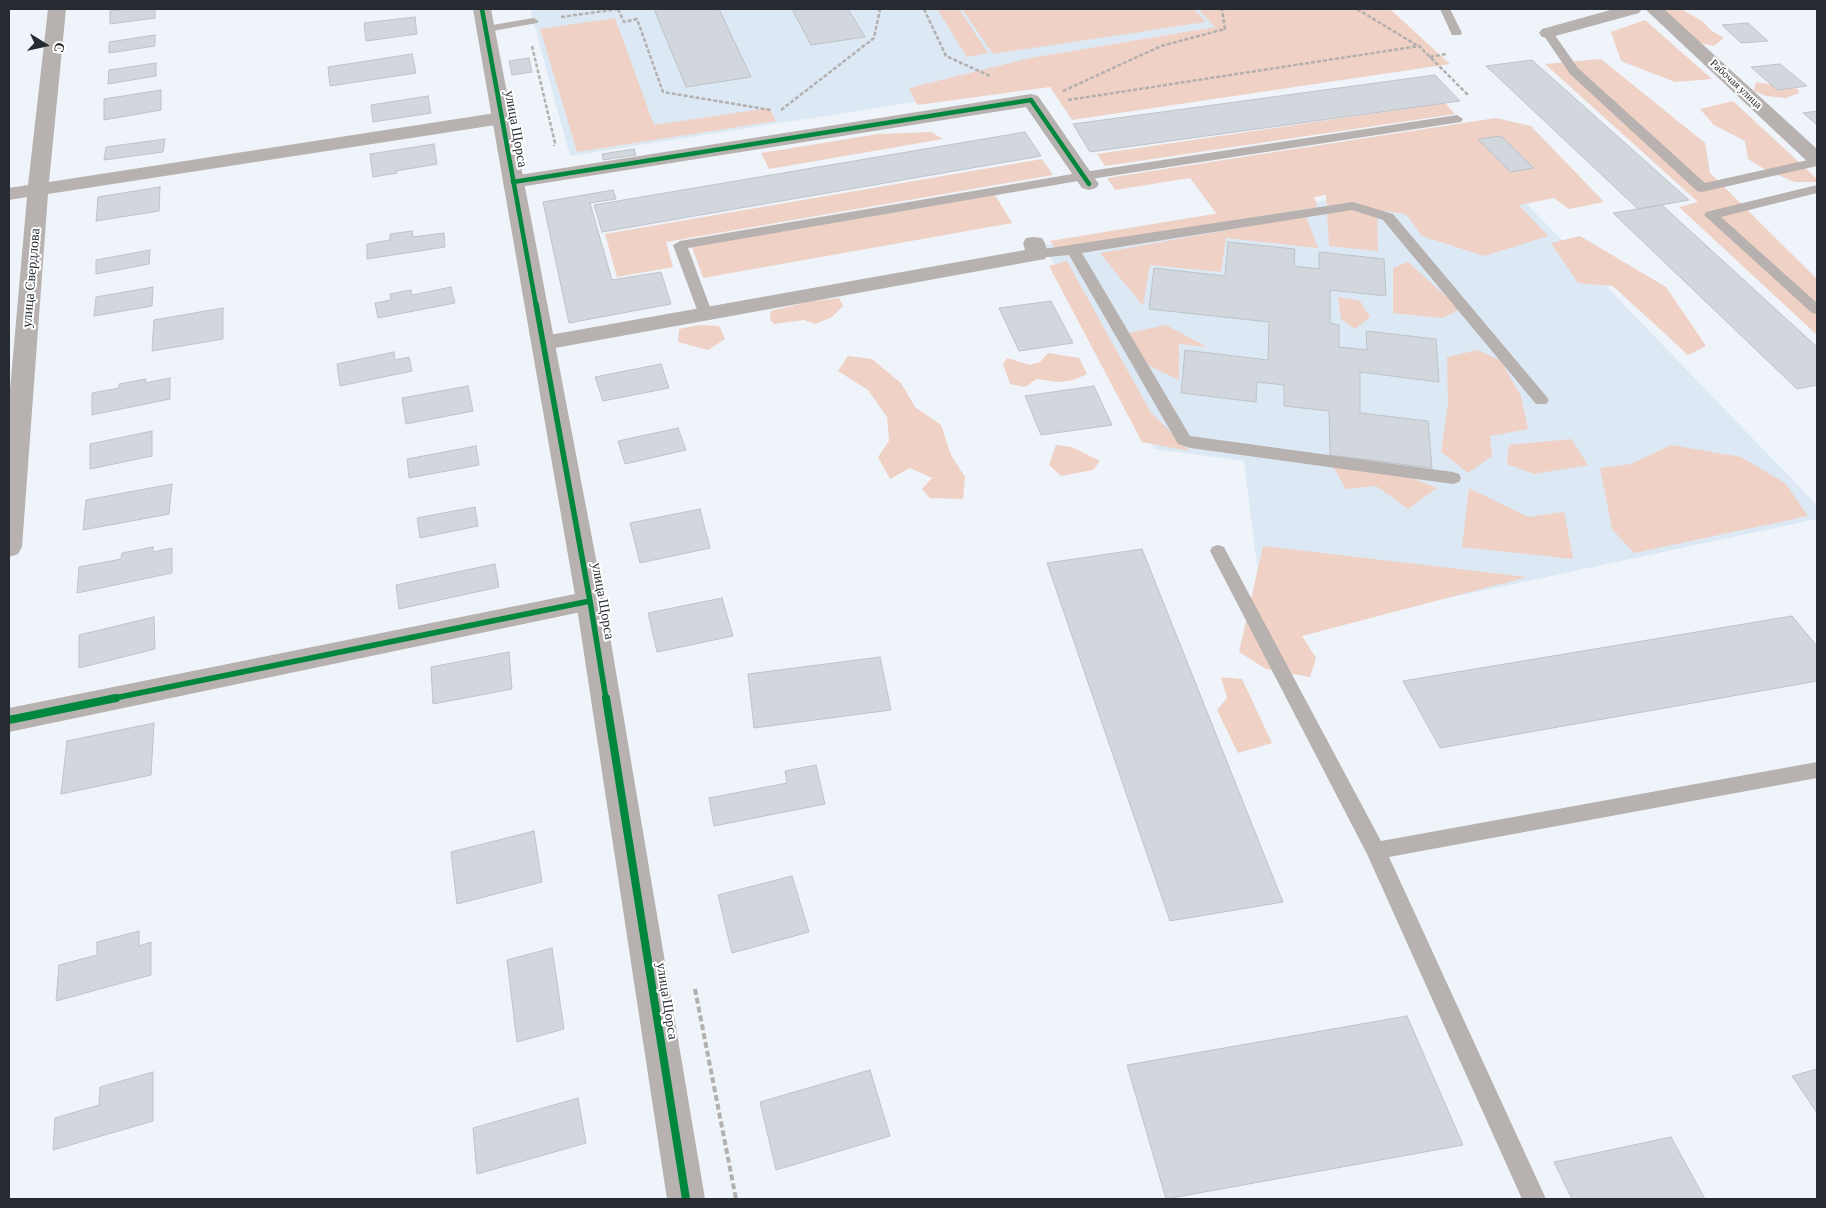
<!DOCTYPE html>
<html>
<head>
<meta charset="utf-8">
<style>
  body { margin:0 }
  #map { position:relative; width:1826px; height:1208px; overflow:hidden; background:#eef4f9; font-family:"Crimson Pro",serif }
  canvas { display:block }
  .frame { position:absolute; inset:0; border:10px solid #252b31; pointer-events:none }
  .north { position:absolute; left:20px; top:20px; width:50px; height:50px; -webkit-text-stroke:4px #fff; paint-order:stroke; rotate:100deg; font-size:14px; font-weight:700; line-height:20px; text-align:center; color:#252b31 }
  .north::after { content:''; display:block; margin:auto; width:18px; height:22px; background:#252b31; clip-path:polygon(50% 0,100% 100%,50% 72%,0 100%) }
</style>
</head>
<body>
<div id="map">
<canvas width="1826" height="1208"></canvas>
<div class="frame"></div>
<div class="north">С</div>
</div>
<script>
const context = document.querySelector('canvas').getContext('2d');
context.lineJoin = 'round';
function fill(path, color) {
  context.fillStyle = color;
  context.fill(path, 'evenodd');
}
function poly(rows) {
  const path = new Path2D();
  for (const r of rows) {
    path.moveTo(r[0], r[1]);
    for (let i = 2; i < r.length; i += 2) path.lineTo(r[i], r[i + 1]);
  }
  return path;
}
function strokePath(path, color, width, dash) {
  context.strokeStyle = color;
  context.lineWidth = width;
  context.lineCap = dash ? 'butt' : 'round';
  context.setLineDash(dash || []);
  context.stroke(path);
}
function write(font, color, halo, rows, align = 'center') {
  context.font = font + ' "Crimson Pro",serif';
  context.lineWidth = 4;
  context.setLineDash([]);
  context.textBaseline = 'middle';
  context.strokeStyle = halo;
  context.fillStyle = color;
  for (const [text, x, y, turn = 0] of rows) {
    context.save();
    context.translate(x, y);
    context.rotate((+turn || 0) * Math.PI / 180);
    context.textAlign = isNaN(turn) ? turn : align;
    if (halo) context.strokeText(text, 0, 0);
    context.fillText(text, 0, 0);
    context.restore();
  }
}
fill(poly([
  [530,9,1227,9,1259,48,570,156],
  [1497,173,1817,505,1817,519,1266,637,1244,461,1154,449,1044,245]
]), '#dce9f4');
fill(poly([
  [937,9,959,9,988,53,967,57],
  [962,9,1194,9,1206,22,993,54],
  [1198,9,1390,9,1450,64,1072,120,1050,87,917,105,909,88,1030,58,1215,27],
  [1662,9,1681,9,1702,21,1712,31,1724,38,1714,46,1696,42,1689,38],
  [615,18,654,125,769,108,776,121,577,152,540,29],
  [1645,20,1712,79,1675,82,1621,61,1611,32],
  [1601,59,1705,143,1710,173,1817,279,1817,335,1679,207,1698,202,1545,64],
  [1756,82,1798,89,1799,93,1786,98,1766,96,1754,91],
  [1733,101,1817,179,1817,182,1795,182,1766,170,1748,159,1745,141,1714,125,1700,109],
  [1445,103,1455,114,1105,166,1097,154],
  [1496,118,1531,126,1604,202,1569,209,1554,198,1519,205,1548,236,1484,256,1422,236,1406,214,1377,210,1378,251,1329,246,1326,195,1314,197,1318,207,1056,249,1050,241,1220,213,1216,213,1190,178,1115,190,1107,178],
  [931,132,943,139,769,169,761,153,878,134],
  [1042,159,1053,175,666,242,673,267,617,277,605,234],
  [995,195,1012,223,703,278,692,247],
  [1306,216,1318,248,1226,238,1221,272,1150,265,1143,306,1100,253],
  [1580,236,1666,287,1706,346,1688,355,1613,286,1578,283,1551,243],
  [1067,261,1150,411,1189,451,1142,442,1049,266],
  [1408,262,1460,309,1443,318,1393,313,1393,268],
  [1338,297,1360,301,1370,317,1355,329,1341,319],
  [839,298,843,306,832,317,815,324,804,320,774,324,770,319,771,311,807,302],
  [700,325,719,326,725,339,708,350,678,342,679,329],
  [1166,325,1207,347,1179,344,1179,380,1150,366,1132,360,1123,334],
  [1478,350,1501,361,1521,396,1528,429,1490,436,1492,456,1468,473,1441,452,1448,404,1447,357],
  [1048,353,1079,358,1087,374,1074,380,1058,382,1037,379,1025,387,1010,384,1003,364,1007,358,1030,365,1040,362],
  [848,356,872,359,901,383,915,407,941,425,951,455,965,477,963,499,930,498,922,489,932,478,910,468,890,479,878,457,889,441,887,417,868,390,838,371],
  [1571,439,1588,465,1534,474,1507,464,1509,445],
  [1056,445,1072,447,1100,461,1093,470,1061,476,1049,465],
  [1671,445,1741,457,1785,483,1808,516,1634,553,1612,529,1600,468,1631,464],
  [1328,458,1376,464,1437,488,1408,509,1376,486,1346,489],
  [1469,488,1528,517,1564,512,1573,559,1462,547],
  [1263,546,1527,577,1302,636,1316,658,1310,677,1266,669,1239,652],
  [1221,677,1242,679,1272,743,1238,753,1217,710,1227,698]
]), '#f0d1c5');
const building = poly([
  [124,9,155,9,155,18,110,24,110,11,124,9],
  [654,9,719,9,751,77,686,87,654,9],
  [792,9,848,9,865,37,811,45,792,9],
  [415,17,417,34,366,41,364,23,415,17],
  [1748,23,1768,41,1741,43,1722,25,1748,23],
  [155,35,155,46,109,53,109,42,155,35],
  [412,54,416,73,330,86,328,67,412,54],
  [529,58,532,72,512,75,509,61,529,58],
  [1532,60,1689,200,1638,209,1486,66,1532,60],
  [156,63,156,76,108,84,109,70,156,63],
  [1780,64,1807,86,1777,90,1751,67,1780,64],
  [1435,75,1460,101,1090,152,1073,124,1435,75],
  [161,90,161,110,104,120,104,99,161,90],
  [428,96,431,113,373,122,371,105,428,96],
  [1817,111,1817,125,1803,113,1817,111],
  [1025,132,1041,156,602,232,594,205,1025,132],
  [1501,136,1534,168,1510,172,1478,139,1501,136],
  [165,139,163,152,104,160,106,147,165,139],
  [434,144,437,164,396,171,397,173,373,177,370,154,434,144],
  [634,149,636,155,603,160,602,154,634,149],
  [160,187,159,211,96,221,98,197,160,187],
  [613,190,616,199,590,203,612,280,661,272,671,304,569,323,543,202,613,190],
  [1662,205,1817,347,1817,385,1797,389,1613,213,1662,205],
  [412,231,413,237,444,233,445,247,367,259,367,244,390,240,390,234,412,231],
  [1228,242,1295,249,1294,266,1319,269,1319,252,1384,259,1386,296,1330,290,1330,323,1339,325,1339,347,1367,350,1366,331,1436,339,1439,382,1360,372,1360,413,1428,421,1432,468,1330,455,1329,411,1284,406,1284,385,1257,382,1256,402,1181,393,1185,350,1268,360,1269,322,1149,309,1154,268,1225,276,1228,242],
  [150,250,149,264,96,274,96,260,150,250],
  [153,287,152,306,94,316,96,297,153,287],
  [451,287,455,303,378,318,375,303,391,300,390,294,411,290,412,295,451,287],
  [1051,301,1073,343,1019,351,999,308,1051,301],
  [223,308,223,339,152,351,154,320,223,308],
  [394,352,395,360,409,357,412,371,340,386,337,364,394,352],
  [661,364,669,388,603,401,595,377,661,364],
  [170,378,170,399,92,415,92,393,119,388,119,384,146,379,145,383,170,378],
  [468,386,473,411,406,424,402,398,468,386],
  [1094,386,1112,425,1041,435,1025,396,1094,386],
  [678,428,686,450,625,464,618,441,678,428],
  [152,431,152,456,90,469,90,444,152,431],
  [476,446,479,465,409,478,407,459,476,446],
  [172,484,169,514,83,530,86,500,172,484],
  [475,507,478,526,420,538,417,518,475,507],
  [700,509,710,548,640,563,630,523,700,509],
  [153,547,153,552,172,548,172,573,77,593,79,567,121,559,122,553,153,547],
  [1142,549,1283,902,1170,921,1047,563,1142,549],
  [495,564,499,587,399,609,396,585,495,564],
  [722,598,733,636,657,652,648,613,722,598],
  [1792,616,1817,646,1817,681,1440,748,1403,681,1792,616],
  [154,617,155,649,79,668,79,635,154,617],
  [509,652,512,689,433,704,431,667,509,652],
  [880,657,891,710,754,728,748,674,880,657],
  [154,723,151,775,61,794,67,741,154,723],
  [816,765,825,804,714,826,709,798,787,783,785,771,816,765],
  [534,831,542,882,457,904,451,852,534,831],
  [792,876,809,932,732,953,718,895,792,876],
  [139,931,139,946,151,942,151,975,56,1001,59,965,97,955,97,942,139,931],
  [552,948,564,1029,517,1042,507,960,552,948],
  [1407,1016,1463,1145,1166,1199,1127,1065,1407,1016],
  [1817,1069,1817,1113,1792,1076,1817,1069],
  [870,1070,890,1136,776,1170,760,1102,870,1070],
  [153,1072,153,1121,53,1150,55,1118,99,1105,100,1087,153,1072],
  [578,1098,586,1143,477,1174,473,1128,578,1098],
  [1671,1137,1705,1199,1572,1199,1554,1162,1671,1137]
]);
fill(building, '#d1d7dc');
strokePath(building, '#bdc3c8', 1);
strokePath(poly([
  [618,9,624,22,637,19,663,92,771,110],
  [924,9,946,56,990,76],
  [1357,9,1418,46],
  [561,17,619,9],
  [532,46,555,143,554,146],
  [1430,57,1446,54],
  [1063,91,1161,46,1225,29,1222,9],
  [1068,100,1419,46,1468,95],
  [781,110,874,38,880,9]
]), '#b3b0af', 2.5, [4, 2]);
strokePath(poly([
  [695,989,736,1199]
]), '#b3b0af', 4, [6, 3]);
fill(poly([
  [1440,9,1450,9,1462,33,1460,35,1452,35,1440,9],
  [533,18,539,21,537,23,487,32,481,29,487,26,533,18],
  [1548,30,1552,31,1578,68,1705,183,1817,158,1817,166,1702,192,1697,191,1570,74,1542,33,1548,30],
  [1457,115,1463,119,1461,122,1084,180,688,248,713,315,711,318,706,319,701,318,699,315,673,245,680,241,1084,172,1457,115],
  [1817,185,1817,193,1721,217,1817,303,1817,314,1812,313,1704,215,1706,212,1817,185],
  [1353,202,1393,214,1546,396,1549,400,1546,404,1536,404,1383,220,1352,210,1082,253,1190,436,1453,472,1459,474,1461,478,1459,482,1453,484,1190,448,1178,444,1069,255,1037,258,1030,254,1037,250,1353,202],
  [1218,545,1224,547,1226,551,1381,841,1817,762,1817,778,1389,857,1546,1199,1522,1199,1367,854,1210,551,1212,547,1218,545]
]), '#b7b1af');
fill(poly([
  [48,9,66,9,49,182,502,112,509,114,512,118,509,122,502,124,48,194,22,547,18,554,9,557,9,401,27,197,9,200,9,188,28,185,48,9],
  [1614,9,1642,9,1639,13,1548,38,1542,37,1539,33,1542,29,1614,9],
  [1645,9,1664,9,1817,149,1817,166,1810,164,1645,9],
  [1031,94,1038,96,1096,180,1099,184,1096,188,1089,190,1082,188,1026,107,513,188,506,186,503,182,506,178,513,176,1031,94],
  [1034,237,1042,238,1045,243,1048,254,1045,259,544,350,536,348,532,343,536,338,544,336,1025,250,1023,243,1026,238,1034,237],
  [590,591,600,594,604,601,600,608,9,732,9,708,590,591]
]), '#b7b1af');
fill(poly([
  [473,9,491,9,604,601,705,1199,667,1199,576,601,473,9]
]), '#b7b1af');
strokePath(poly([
  [482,9,536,305],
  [513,182,1031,100,1089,184]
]), '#00873e', 4.5);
strokePath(poly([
  [536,304,590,601,606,699],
  [110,699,590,601]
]), '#00873e', 5.5);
strokePath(poly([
  [606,698,686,1199],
  [9,720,116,698]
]), '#00873e', 8);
write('11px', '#252b31', '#fff', [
  ["Рабочая улица",1736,84,43]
]);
write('14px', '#252b31', '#fff', [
  ["улица Щорса",516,129,80],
  ["улица Свердлова",31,278,-85],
  ["улица Щорса",603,601,80],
  ["улица Щорса",667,1001,81]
]);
</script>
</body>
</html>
